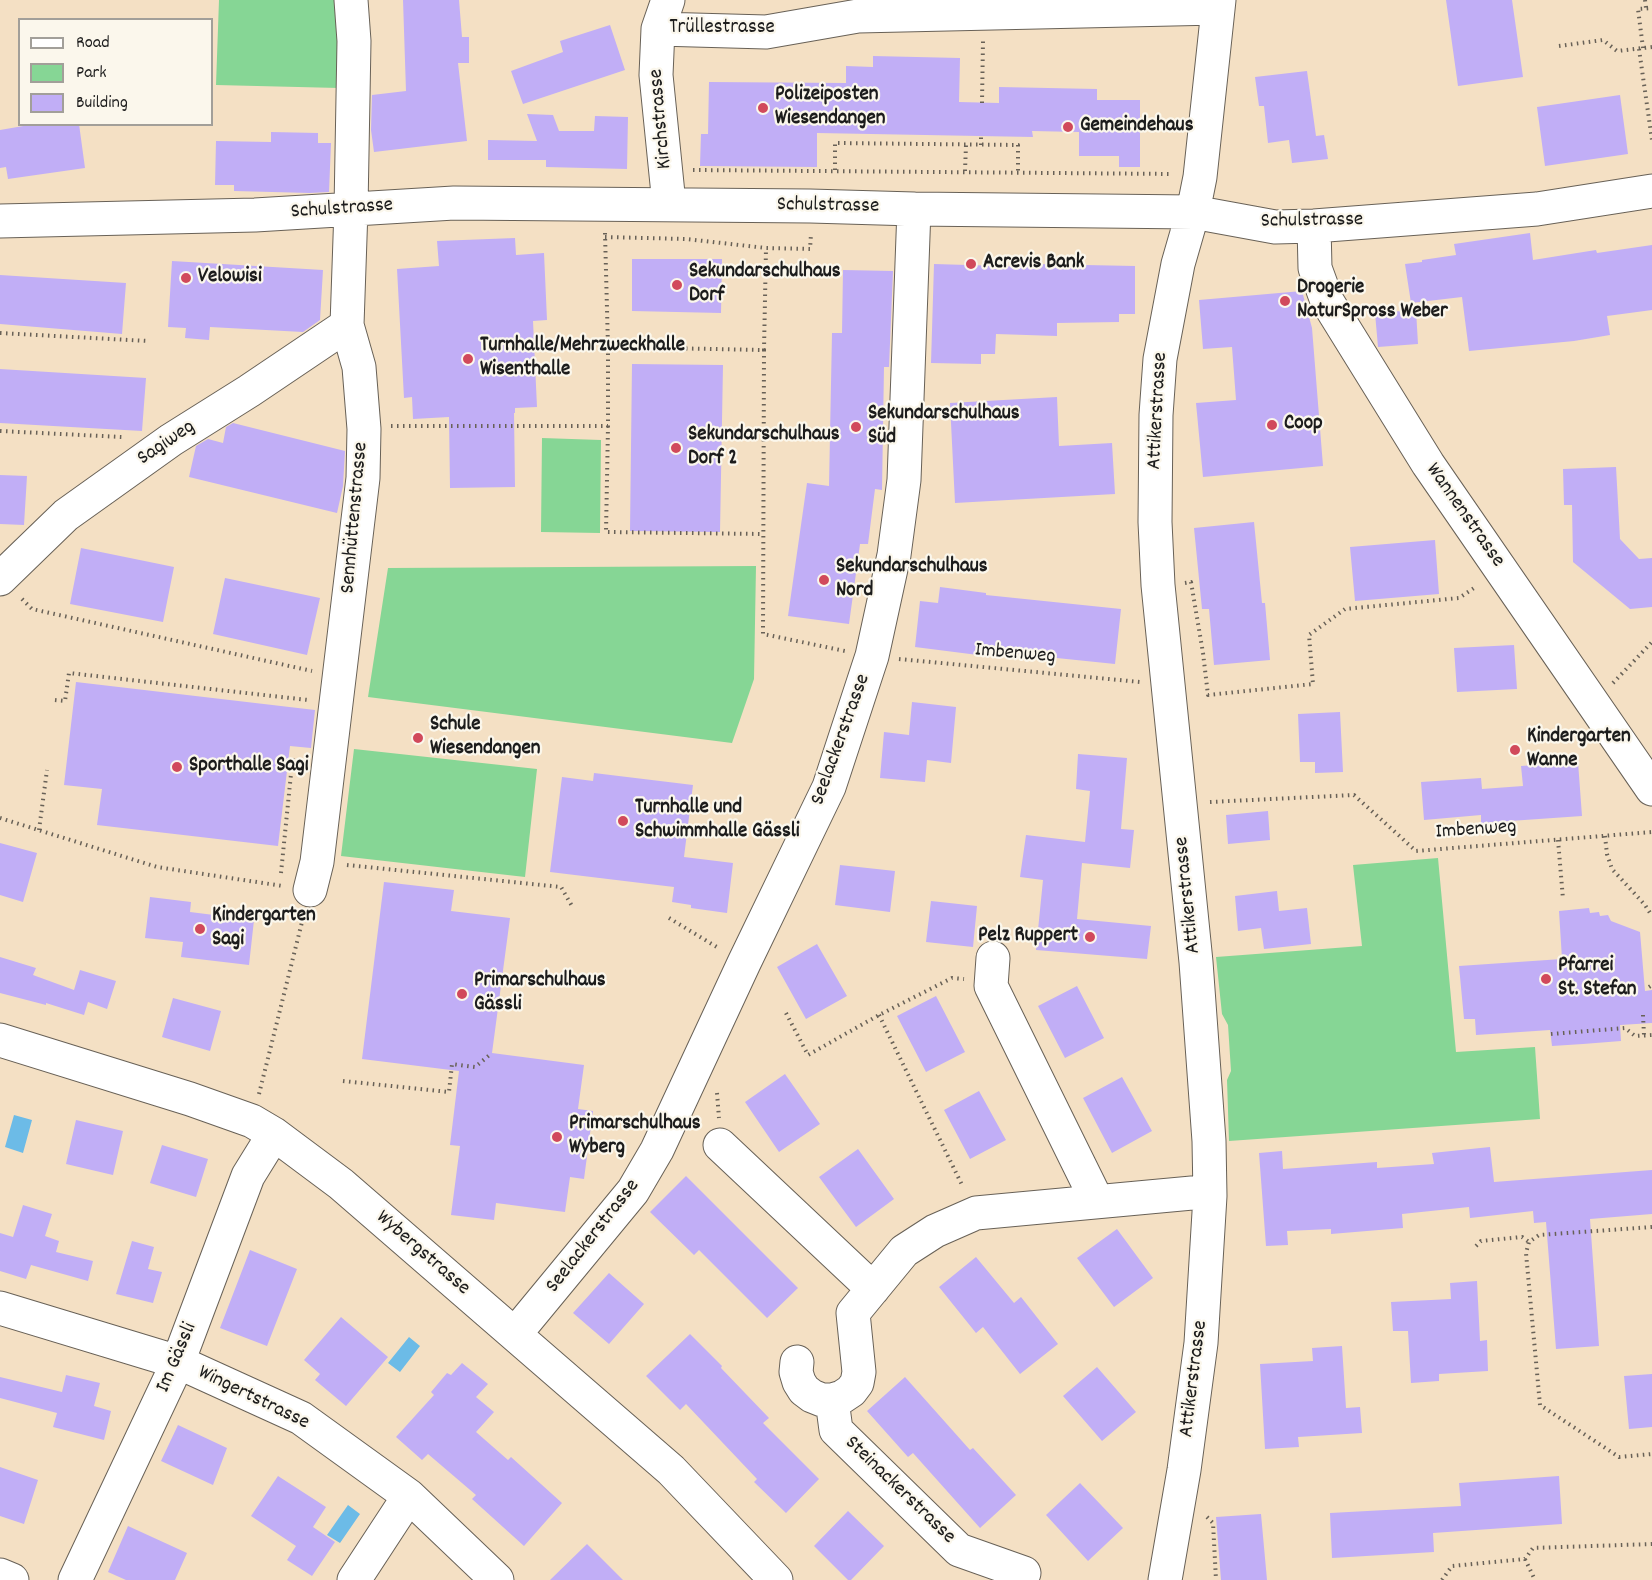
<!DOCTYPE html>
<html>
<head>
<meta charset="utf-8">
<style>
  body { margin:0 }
  #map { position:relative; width:1652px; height:1580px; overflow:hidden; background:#f4e0c4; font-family:Dekko,sans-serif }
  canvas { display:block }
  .legend { position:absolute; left:18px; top:18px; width:195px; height:108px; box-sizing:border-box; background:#fbf7ec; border:2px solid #a29f99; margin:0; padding:8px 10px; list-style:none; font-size:18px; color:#1c1c1c }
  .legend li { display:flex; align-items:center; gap:12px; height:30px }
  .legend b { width:30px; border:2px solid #a29f99 }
</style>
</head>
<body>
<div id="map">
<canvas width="1652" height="1580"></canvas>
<ul class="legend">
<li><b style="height:8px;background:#fff"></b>Road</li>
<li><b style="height:16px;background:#86d695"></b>Park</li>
<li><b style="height:16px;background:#c1aef6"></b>Building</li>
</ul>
</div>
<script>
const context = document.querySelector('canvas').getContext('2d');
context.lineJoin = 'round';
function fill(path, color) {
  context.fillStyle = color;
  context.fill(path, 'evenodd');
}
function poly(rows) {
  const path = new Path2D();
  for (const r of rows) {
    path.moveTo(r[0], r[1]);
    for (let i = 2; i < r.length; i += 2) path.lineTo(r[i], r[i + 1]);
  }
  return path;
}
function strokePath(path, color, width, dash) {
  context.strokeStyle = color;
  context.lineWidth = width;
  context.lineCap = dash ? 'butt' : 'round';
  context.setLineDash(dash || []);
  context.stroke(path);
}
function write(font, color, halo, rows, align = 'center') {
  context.font = font + ' Dekko,sans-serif';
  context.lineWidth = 4.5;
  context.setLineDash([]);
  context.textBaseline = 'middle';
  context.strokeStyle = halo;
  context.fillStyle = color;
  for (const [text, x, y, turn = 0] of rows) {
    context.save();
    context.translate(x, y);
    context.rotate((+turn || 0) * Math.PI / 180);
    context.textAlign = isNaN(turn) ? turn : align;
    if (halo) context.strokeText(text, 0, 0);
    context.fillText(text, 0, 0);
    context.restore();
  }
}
fill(poly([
  [219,0,339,0,339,88,216,85],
  [542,438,601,440,600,533,541,532],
  [756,566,754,679,732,743,368,697,388,568],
  [354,749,537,769,525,877,341,856],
  [1438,858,1456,1052,1535,1047,1540,1119,1229,1141,1227,1080,1231,1071,1228,1025,1222,1014,1216,957,1362,946,1353,865]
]), '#86d695');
fill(poly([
  [14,1115,32,1120,23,1153,5,1147],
  [409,1337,420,1346,400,1372,388,1363],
  [348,1505,360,1514,340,1543,327,1535]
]), '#6cbbe7');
fill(poly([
  [403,0,459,0,462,37,469,37,469,63,458,63,467,141,374,152,371,130,372,95,406,91],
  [1446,0,1512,0,1523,77,1458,86],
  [610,25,625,70,523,104,511,71,563,52,560,41],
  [873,56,960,58,959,102,999,103,999,87,1097,89,1097,100,1140,100,1140,167,1119,167,1119,156,1079,156,1079,132,1032,131,1033,137,817,133,817,167,700,166,701,134,708,134,709,82,846,83,846,66,873,67],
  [1307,71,1316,136,1324,135,1328,159,1292,163,1289,140,1268,143,1264,106,1259,106,1255,77],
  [1620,95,1628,154,1545,166,1537,107],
  [527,114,553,115,559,131,594,131,595,116,628,117,627,169,546,167,546,160,488,160,488,140,537,141],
  [35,124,79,124,85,168,8,179,6,167,0,168,0,130],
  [271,132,318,133,318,143,331,143,329,192,310,193,234,191,234,185,215,185,216,141,271,142],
  [1530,233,1533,260,1596,250,1597,253,1652,245,1652,310,1607,316,1610,335,1574,341,1469,351,1462,297,1411,303,1405,264,1422,262,1422,260,1456,255,1454,244],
  [515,238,516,255,544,253,547,320,533,321,537,407,515,408,515,413,514,413,515,487,450,488,449,417,413,419,412,397,404,398,397,269,439,266,437,241],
  [632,259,722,259,721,313,632,311],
  [172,261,323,270,320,320,303,332,210,327,209,340,185,338,186,328,168,327],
  [934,264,1035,267,1035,264,1135,266,1135,314,1119,314,1119,322,1057,323,1057,336,996,334,995,354,981,354,981,364,931,363],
  [843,270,893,271,889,367,884,367,882,490,875,489,868,544,860,544,849,624,788,616,807,483,829,486,832,333,842,333],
  [0,275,126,283,122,334,0,324],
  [1302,291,1312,328,1323,466,1203,477,1196,403,1236,400,1232,347,1203,349,1199,300],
  [1416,310,1418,344,1378,347,1375,313],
  [632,364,723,365,720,532,630,531],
  [0,369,146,378,142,431,0,423],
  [1057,397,1059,446,1112,443,1115,494,955,503,950,403],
  [233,423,345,451,343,486,337,513,189,477,196,446,208,439,223,443,226,427],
  [1616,467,1620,539,1639,559,1652,558,1652,607,1630,609,1573,562,1572,505,1564,505,1563,469],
  [0,475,27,476,24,525,0,524],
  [1254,522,1262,603,1265,603,1270,660,1214,665,1209,609,1202,609,1194,528],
  [1435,540,1439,594,1355,601,1350,547],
  [81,548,174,567,163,622,70,604],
  [225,578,320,598,307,655,213,634],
  [940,587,986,593,986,595,1121,609,1115,664,979,650,978,655,915,647,920,601,938,603],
  [1514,645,1517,689,1457,692,1454,648],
  [76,682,315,710,311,748,290,746,278,846,97,825,102,789,64,785],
  [912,702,956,707,951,763,927,760,925,782,880,778,884,732,909,735],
  [1340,712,1343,772,1315,773,1315,762,1300,762,1298,714],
  [1078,754,1127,758,1121,829,1134,830,1130,868,1082,863,1077,919,1151,926,1147,959,1036,950,1043,880,1020,877,1026,835,1085,842,1090,791,1076,789],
  [1578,762,1582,816,1481,823,1481,815,1424,820,1421,782,1481,778,1482,789,1523,786,1521,766],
  [594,773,693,785,684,857,733,863,727,913,691,908,691,905,672,902,674,887,550,872,562,777,593,781],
  [1268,811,1270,840,1228,844,1226,815],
  [0,843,37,853,23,902,0,895],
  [840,865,895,871,890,912,835,905],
  [384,882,454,890,451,911,510,918,492,1053,584,1065,578,1109,593,1111,584,1179,570,1177,565,1212,496,1203,494,1220,451,1215,460,1146,450,1145,459,1071,362,1059],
  [1277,891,1279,911,1307,908,1311,944,1264,949,1261,928,1238,931,1235,896],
  [150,897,191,902,190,912,254,920,249,965,181,957,183,942,145,938],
  [931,901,977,906,973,947,926,942],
  [1589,908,1590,913,1599,912,1600,916,1608,915,1611,921,1640,932,1645,991,1652,990,1652,1023,1620,1025,1621,1041,1583,1044,1552,1046,1550,1030,1476,1035,1475,1019,1464,1019,1459,966,1562,959,1559,911],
  [817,944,847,996,806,1019,777,967],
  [0,957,36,968,33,975,74,990,80,970,116,981,107,1009,88,1002,84,1015,46,1003,46,1005,0,993],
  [1077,986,1104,1038,1065,1058,1038,1006],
  [936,996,965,1052,926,1072,897,1016],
  [173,998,221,1011,210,1051,162,1037],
  [785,1074,820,1124,779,1152,745,1102],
  [1122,1077,1152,1131,1112,1153,1083,1098],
  [979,1091,1006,1140,970,1159,944,1110],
  [76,1120,123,1131,113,1175,66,1164],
  [162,1145,208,1159,196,1197,150,1183],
  [1490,1147,1494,1182,1652,1170,1652,1214,1590,1219,1599,1346,1556,1349,1546,1222,1534,1223,1533,1211,1470,1218,1469,1207,1402,1214,1403,1228,1331,1234,1331,1229,1287,1231,1288,1245,1266,1246,1259,1153,1282,1151,1283,1169,1377,1162,1377,1168,1434,1164,1432,1153],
  [858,1149,894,1199,856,1227,819,1177],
  [686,1176,798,1288,767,1318,699,1250,694,1255,650,1212],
  [23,1205,52,1214,45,1236,59,1241,56,1252,93,1261,88,1281,31,1265,26,1279,0,1271,0,1233,13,1237],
  [1117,1229,1153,1278,1114,1307,1077,1258],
  [132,1241,154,1247,148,1269,162,1272,153,1303,116,1294],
  [250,1250,297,1269,267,1346,220,1328],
  [976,1257,1014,1303,1021,1297,1058,1344,1020,1374,983,1327,976,1333,939,1287],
  [609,1273,644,1304,609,1344,573,1313],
  [1477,1281,1480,1341,1487,1340,1488,1371,1439,1374,1439,1381,1411,1383,1408,1331,1393,1331,1391,1302,1451,1299,1450,1283],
  [341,1317,388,1357,346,1406,315,1380,320,1374,304,1360],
  [690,1334,722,1366,721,1368,769,1418,763,1423,819,1479,786,1513,754,1482,757,1479,686,1404,680,1410,646,1376],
  [1342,1346,1346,1408,1360,1407,1362,1433,1298,1437,1299,1447,1265,1449,1260,1364,1313,1361,1312,1348],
  [462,1363,488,1384,476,1397,494,1412,476,1432,508,1460,511,1457,562,1503,524,1546,472,1499,476,1495,428,1454,422,1460,396,1437,434,1395,431,1392,447,1373,451,1375],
  [1097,1367,1136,1412,1102,1441,1063,1396],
  [1652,1374,1652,1427,1629,1429,1624,1376],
  [66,1375,100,1383,94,1406,111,1411,104,1440,53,1427,57,1413,0,1398,0,1377,62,1392],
  [905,1377,970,1450,973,1448,1016,1495,980,1528,913,1453,908,1457,867,1411],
  [178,1425,227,1448,213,1485,161,1461],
  [0,1467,38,1480,24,1524,0,1516],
  [278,1476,326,1507,313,1527,335,1542,312,1576,287,1560,296,1546,251,1516],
  [1559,1476,1562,1524,1433,1533,1434,1552,1332,1558,1330,1513,1461,1506,1459,1483],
  [1080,1483,1123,1528,1088,1561,1046,1515],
  [848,1511,884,1546,851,1580,848,1580,814,1546],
  [1261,1514,1267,1580,1221,1580,1216,1517],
  [128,1526,187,1553,175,1580,126,1580,108,1572],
  [587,1544,623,1580,550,1580]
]), '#c1aef6');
const minor = poly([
  [668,0,658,29,656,75,669,204],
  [658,29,766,32,858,16,1218,8],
  [0,221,255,215,454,203,810,206,914,209,1193,212,1275,227,1314,226,1537,209,1652,191],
  [1314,226,1315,268,1327,301,1428,464,1652,789],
  [0,579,66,515,171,440,249,391,347,325],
  [310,890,317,862,363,478,364,429,359,367,347,325,351,209,354,41,351,0],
  [993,958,991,986,1097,1201],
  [0,1040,190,1099,252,1121,274,1134,341,1184,671,1470,776,1580],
  [720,1145,873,1289],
  [0,1308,178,1362,301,1418,409,1496,497,1580],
  [515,1334,633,1191,657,1150,744,963,829,787,872,656,894,555,904,480,914,209],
  [797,1362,796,1372,799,1382,804,1390,812,1396,822,1400,832,1400,842,1397,851,1391,857,1383,859,1372,853,1313,904,1251,935,1231,976,1213,1192,1193,1210,1196],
  [832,1400,836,1430,959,1550,1024,1573],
  [0,1575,12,1580],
  [75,1580,178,1362,248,1176,274,1134],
  [354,1580,409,1496],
  [1165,1580,1184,1470,1201,1343,1210,1196,1209,1141,1196,962,1158,585,1155,522,1156,415,1160,359,1178,264,1193,212,1200,177,1219,0]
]);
strokePath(minor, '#686157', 35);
strokePath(poly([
  [1645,0,1646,8],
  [1559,46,1603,40,1617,51,1652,47],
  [1643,48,1638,9,1652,8],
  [1639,49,1652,140],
  [982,103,983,41],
  [981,145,981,135],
  [693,170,1172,174],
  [835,170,835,143,1018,145,1018,172],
  [965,171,966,145],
  [605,233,608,347,764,350,763,634,845,651],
  [605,237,686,239,766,248,810,249,811,234],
  [0,333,148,341],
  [764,350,766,248],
  [391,426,608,426,608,347],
  [608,426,606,532,763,534],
  [0,431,122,437],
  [1185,583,1191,582,1203,653,1208,695,1313,684,1309,635,1345,609,1459,598,1477,586],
  [22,599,32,609,312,671],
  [899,659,1140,682],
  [1613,683,1652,642],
  [55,700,65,701,69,673,308,700],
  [1210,802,1354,795,1416,851,1652,832],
  [0,818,157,867,283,886],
  [39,830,47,770],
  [1605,836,1607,854,1612,869,1645,905,1652,916],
  [1558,840,1563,899],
  [347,865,561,887,572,906],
  [281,873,293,754],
  [669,918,720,949],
  [1649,987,1652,985],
  [786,1013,808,1055,879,1015,952,978,964,979],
  [879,1015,963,1187],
  [1643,1015,1644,1035],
  [1551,1034,1625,1028,1635,1036,1652,1035],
  [343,1081,449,1092,452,1064,475,1067,492,1053],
  [717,1093,719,1118],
  [259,1094,303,918],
  [1652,1227,1539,1235,1529,1242,1526,1253,1540,1405,1619,1457,1652,1454],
  [1476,1246,1481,1241,1522,1237,1529,1242],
  [1207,1517,1213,1523,1216,1580],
  [1525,1559,1535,1580],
  [1442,1580,1452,1566,1525,1559,1533,1548,1652,1544]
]), '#686157', 4, [1.5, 4.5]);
strokePath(minor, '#fff', 33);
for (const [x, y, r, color] of [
  [763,108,6,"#d1495b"],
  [1068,127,6,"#d1495b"],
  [971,264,6,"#d1495b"],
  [186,278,6,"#d1495b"],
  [677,285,6,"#d1495b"],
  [1285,301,6,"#d1495b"],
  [468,359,6,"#d1495b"],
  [1272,425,6,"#d1495b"],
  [856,427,6,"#d1495b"],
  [676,448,6,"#d1495b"],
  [824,580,6,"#d1495b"],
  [418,738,6,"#d1495b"],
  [1515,750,6,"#d1495b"],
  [177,767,6,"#d1495b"],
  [623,821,6,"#d1495b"],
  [200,929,6,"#d1495b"],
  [1090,937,6,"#d1495b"],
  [1546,979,6,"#d1495b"],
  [462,994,6,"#d1495b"],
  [557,1137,6,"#d1495b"]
]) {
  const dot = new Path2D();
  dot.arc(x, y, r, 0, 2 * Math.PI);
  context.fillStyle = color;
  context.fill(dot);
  strokePath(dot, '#fbf7ec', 2);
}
write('21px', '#1c1c1c', '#fbf7ec', [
  ["Trüllestrasse",722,29],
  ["Kirchstrasse",662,119,-95],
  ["Schulstrasse",828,207,1],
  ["Schulstrasse",342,210,-4],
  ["Schulstrasse",1312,222,-1],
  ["Attikerstrasse",1159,411,-87],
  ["Sagiweg",167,444,-34],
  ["Wannenstrasse",1464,516,55],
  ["Sennhüttenstrasse",356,518,-85],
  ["Imbenweg",1015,655,5],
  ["Seelackerstrasse",842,740,-70],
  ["Imbenweg",1476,831,-4],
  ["Attikerstrasse",1189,895,-96],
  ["Seelackerstrasse",594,1237,-52],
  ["Wybergstrasse",422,1254,41],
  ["Im Gässli",178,1358,-67],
  ["Attikerstrasse",1195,1379,-83],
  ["Wingertstrasse",253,1399,26],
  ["Steinackerstrasse",899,1491,44]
]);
write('bold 21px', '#1c1c1c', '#fbf7ec', [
  ["Polizeiposten",775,96],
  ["Wiesendangen",775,120],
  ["Gemeindehaus",1080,127],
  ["Acrevis Bank",983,264],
  ["Sekundarschulhaus",689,273],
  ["Dorf",689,297],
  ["Velowisi",198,278],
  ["Drogerie",1297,289],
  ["NaturSpross Weber",1297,313],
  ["Turnhalle/Mehrzweckhalle",480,347],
  ["Wisenthalle",480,371],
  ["Sekundarschulhaus",868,415],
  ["Süd",868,439],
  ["Coop",1284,425],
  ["Sekundarschulhaus",688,436],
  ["Dorf 2",688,460],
  ["Sekundarschulhaus",836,568],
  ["Nord",836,592],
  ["Schule",430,726],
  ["Wiesendangen",430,750],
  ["Kindergarten",1527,738],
  ["Wanne",1527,762],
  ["Sporthalle Sagi",189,767],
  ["Turnhalle und",635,809],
  ["Schwimmhalle Gässli",635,833],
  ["Kindergarten",212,917],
  ["Sagi",212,941],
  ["Pelz Ruppert",1078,937,"right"],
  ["Pfarrei",1558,967],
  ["St. Stefan",1558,991],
  ["Primarschulhaus",474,982],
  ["Gässli",474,1006],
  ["Primarschulhaus",569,1125],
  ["Wyberg",569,1149]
], 'left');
</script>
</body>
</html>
